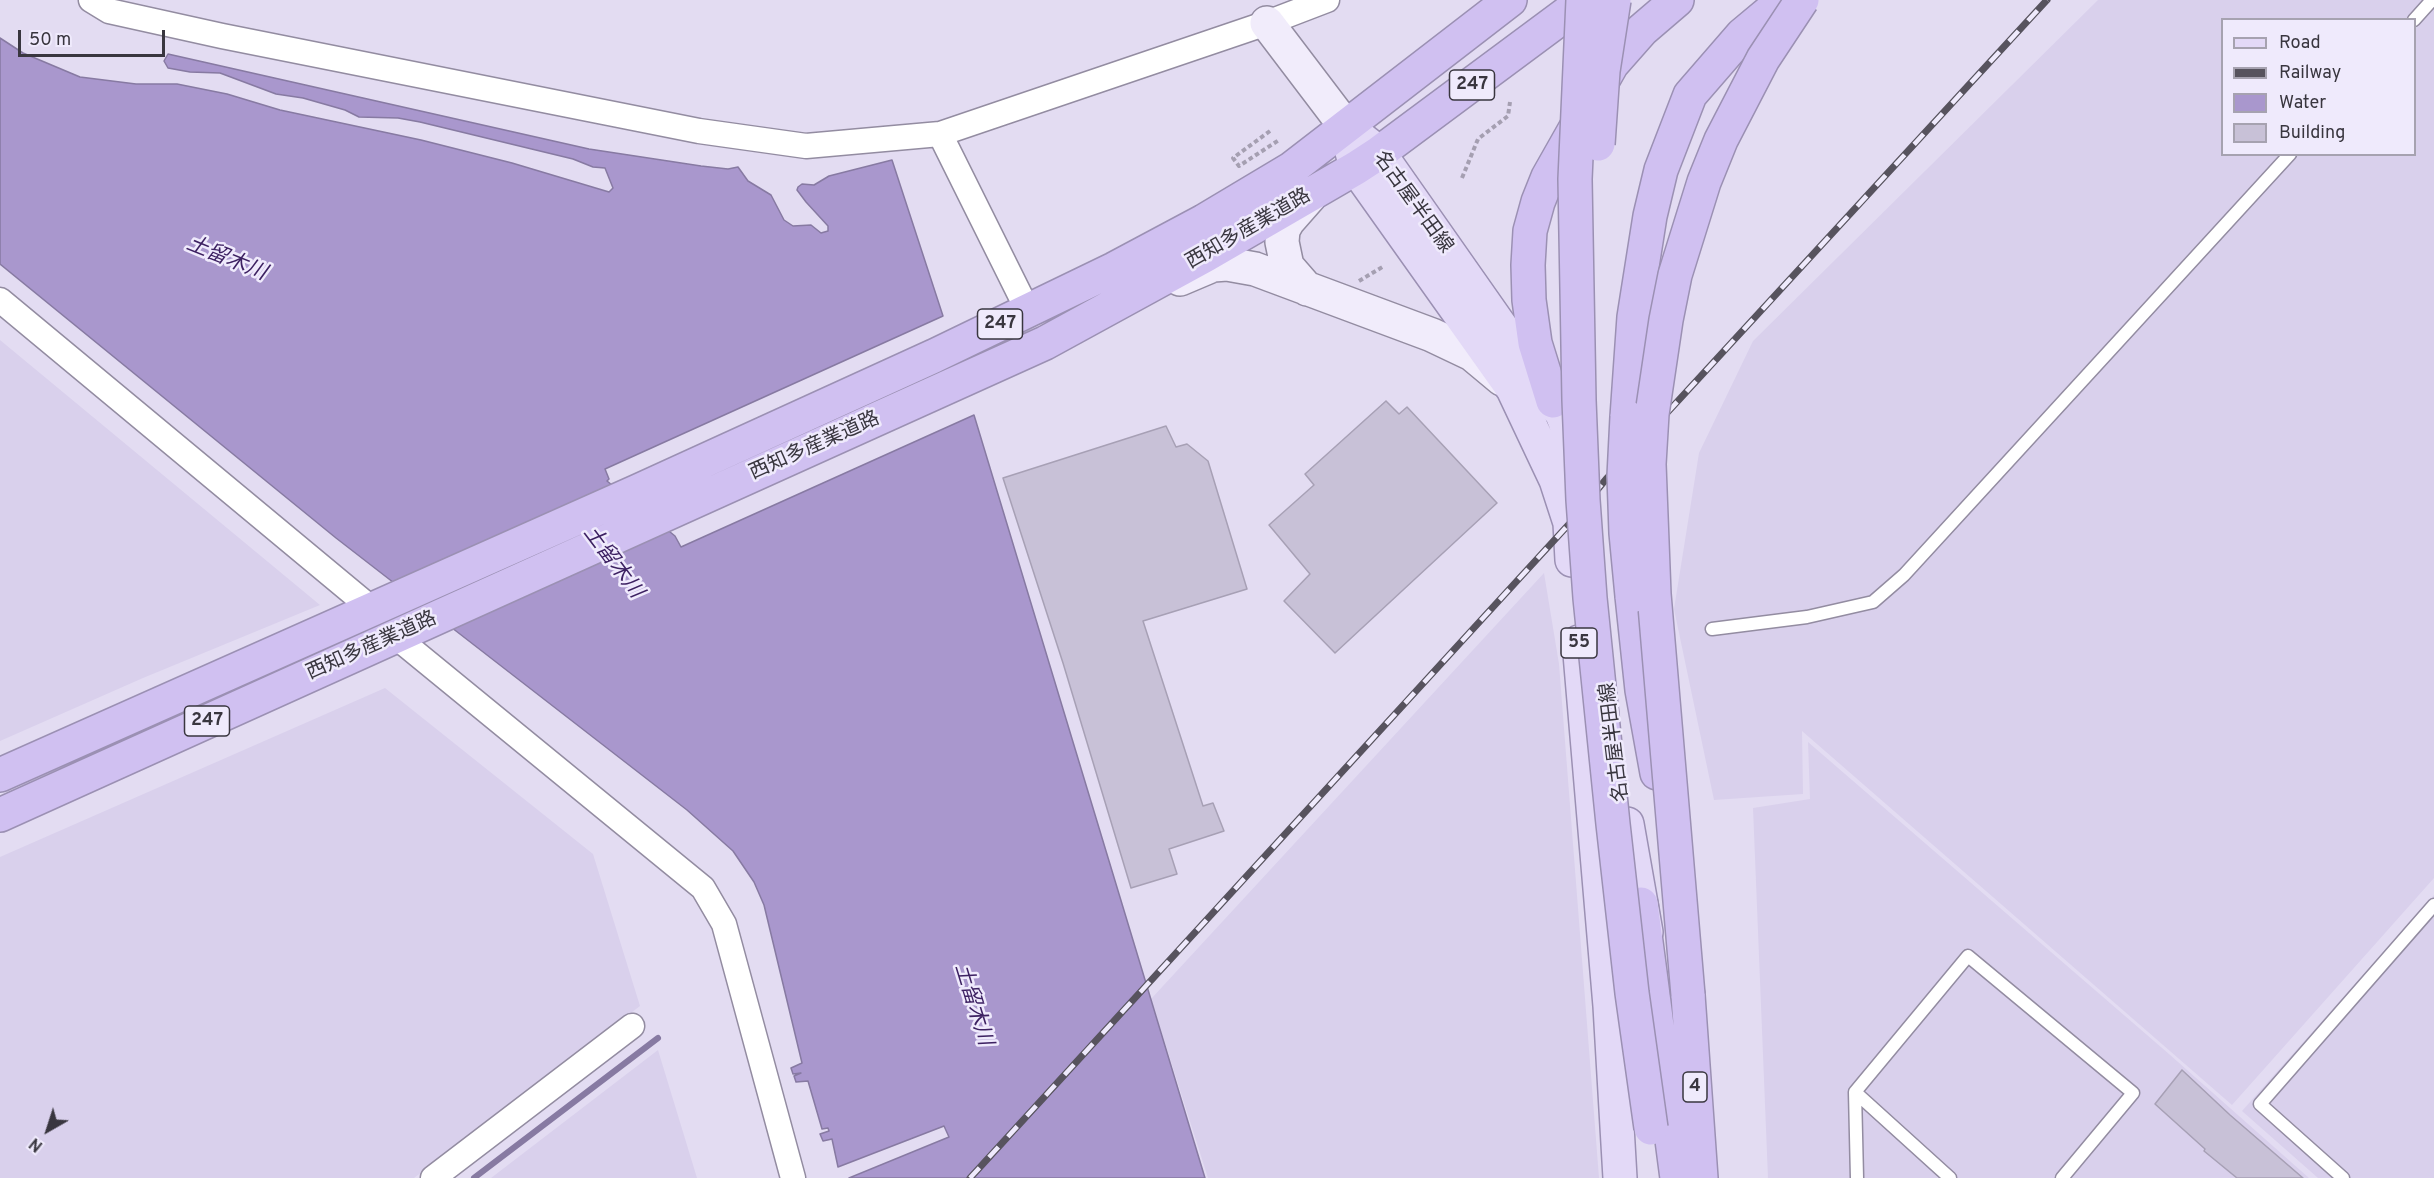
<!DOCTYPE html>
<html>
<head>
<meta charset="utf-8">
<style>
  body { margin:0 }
  #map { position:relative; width:2434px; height:1178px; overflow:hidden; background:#e3dcf2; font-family:Overpass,sans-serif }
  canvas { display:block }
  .legend { position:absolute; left:2221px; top:18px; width:195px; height:138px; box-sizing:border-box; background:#efeafc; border:2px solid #a6a2b0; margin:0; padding:8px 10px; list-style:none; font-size:18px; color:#39363f }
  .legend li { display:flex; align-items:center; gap:12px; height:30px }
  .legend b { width:30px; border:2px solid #a6a2b0 }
  .north { position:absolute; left:18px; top:1100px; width:60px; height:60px; -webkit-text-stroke:4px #efeafc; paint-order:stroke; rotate:219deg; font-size:16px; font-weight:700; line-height:24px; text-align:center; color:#39363f }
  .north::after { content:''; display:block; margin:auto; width:21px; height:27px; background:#39363f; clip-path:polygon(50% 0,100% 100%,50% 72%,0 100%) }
  .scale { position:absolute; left:18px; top:30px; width:147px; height:27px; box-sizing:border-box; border:3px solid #39363f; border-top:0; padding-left:8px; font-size:18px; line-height:21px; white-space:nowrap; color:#39363f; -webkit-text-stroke:4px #efeafc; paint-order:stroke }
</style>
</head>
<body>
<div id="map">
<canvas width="2434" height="1178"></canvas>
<ul class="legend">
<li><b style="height:8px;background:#e3d9f7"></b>Road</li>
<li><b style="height:8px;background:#57535e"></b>Railway</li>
<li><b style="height:16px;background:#a997cd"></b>Water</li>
<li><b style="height:16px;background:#c8c1d7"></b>Building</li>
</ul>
<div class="north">N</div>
<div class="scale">50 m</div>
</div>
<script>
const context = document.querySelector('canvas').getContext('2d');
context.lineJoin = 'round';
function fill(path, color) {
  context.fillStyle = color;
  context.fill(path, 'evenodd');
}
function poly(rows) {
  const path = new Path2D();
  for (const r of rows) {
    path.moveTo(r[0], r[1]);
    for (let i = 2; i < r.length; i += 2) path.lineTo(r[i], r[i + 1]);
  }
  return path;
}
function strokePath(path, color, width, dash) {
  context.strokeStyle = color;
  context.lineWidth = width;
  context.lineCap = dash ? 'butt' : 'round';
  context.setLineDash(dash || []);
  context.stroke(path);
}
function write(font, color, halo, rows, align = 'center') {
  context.font = font + ' Overpass,"Noto Sans JP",sans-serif';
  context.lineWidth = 5;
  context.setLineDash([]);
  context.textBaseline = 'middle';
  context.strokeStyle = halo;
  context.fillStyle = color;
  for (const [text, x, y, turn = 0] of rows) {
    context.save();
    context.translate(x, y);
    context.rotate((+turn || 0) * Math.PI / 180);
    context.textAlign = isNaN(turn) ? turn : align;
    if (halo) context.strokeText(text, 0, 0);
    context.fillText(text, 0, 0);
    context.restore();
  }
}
fill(poly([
  [2098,0,2434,0,2434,878,2232,1105,1802,731,1803,794,1714,800,1674,609,1699,453,1753,341],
  [2222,20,2414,20,2414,154,2222,154],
  [0,340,320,605,143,678,0,741],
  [1544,573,1559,664,1599,1178,1208,1178,1151,999],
  [385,688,593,854,640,1006,414,1178,0,1178,0,857],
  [1808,742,2169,1054,2309,1178,1768,1178,1753,808,1810,799],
  [2434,895,2434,1178,2318,1178,2242,1111],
  [658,1050,697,1178,491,1178]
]), '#d9d0ec');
const water = poly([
  [0,38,23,53,80,77,136,84,177,84,227,94,280,110,421,140,512,163,609,192,613,188,605,168,593,167,573,159,420,122,398,118,359,117,345,110,303,98,276,94,220,73,190,72,168,68,164,61,168,54,589,149,701,166,728,169,738,167,748,181,771,195,784,220,793,226,811,225,821,233,828,231,828,226,806,202,797,190,798,187,802,184,814,185,829,176,892,160,943,316,605,469,609,479,607,481,675,536,681,547,974,415,1205,1178,849,1178,949,1137,944,1126,838,1167,832,1139,823,1141,820,1134,829,1131,828,1128,822,1129,808,1081,796,1082,794,1076,801,1073,793,1074,791,1068,802,1063,764,905,754,882,733,851,687,810,336,538,0,264,0,38]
]);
fill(water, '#a997cd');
strokePath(water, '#877aa2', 1.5);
strokePath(poly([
  [474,1178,658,1038]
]), '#877aa2', 6);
const building = poly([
  [1386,401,1399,414,1407,407,1497,503,1335,653,1284,601,1310,574,1269,525,1314,485,1305,474,1386,401],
  [1166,426,1176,447,1187,444,1208,461,1247,589,1143,621,1203,806,1213,803,1224,831,1169,849,1177,874,1131,888,1063,663,1003,478,1166,426],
  [2182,1070,2230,1115,2303,1178,2237,1178,2204,1151,2205,1149,2155,1104,2182,1070]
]);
fill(building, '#c8c1d7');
strokePath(building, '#a7a0b5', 1.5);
const lane = poly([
  [2414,20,2432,0],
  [1712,629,1807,617,1873,602,1904,575,2290,154],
  [1855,1092,1857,1178],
  [1950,1178,1855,1092,1968,956,2133,1093,2062,1178],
  [2343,1178,2260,1104,2434,905]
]);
const street = poly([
  [91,0,109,11,222,36,699,131,806,146,940,134,1267,23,1327,0],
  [940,134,1028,311],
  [0,300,372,609],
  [395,636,703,888,724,924,793,1178],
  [433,1178,632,1026]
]);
const secondary = poly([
  [1267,23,1346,127],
  [1180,279,1213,265,1227,264,1255,269,1432,335,1472,354,1502,379],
  [1307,289,1287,266,1282,242,1283,230,1288,221,1310,196]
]);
const primary = poly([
  [1346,127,1379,153,1562,414,1580,459],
  [1349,140,1356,168,1513,389,1556,480,1570,523,1572,560],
  [1579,642,1610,1006,1620,1178],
  [1627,824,1646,932]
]);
const highway = poly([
  [1553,401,1535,343,1529,300,1528,265,1530,231,1538,202,1548,177,1612,64,1642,30,1677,0],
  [1627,417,1634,317,1650,216,1661,170,1690,95,1742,35,1784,0],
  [1632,596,1642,690,1657,773],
  [0,775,638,491,934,356,1114,269,1204,221,1291,169,1510,0],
  [0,815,1045,343,1206,255,1356,168,1379,153,1585,0],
  [1641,904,1677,1178],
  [1688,995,1701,1178]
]);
strokePath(lane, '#938ca1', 15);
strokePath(street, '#938ca1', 27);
strokePath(secondary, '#938ca1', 36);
strokePath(primary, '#9b90b3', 36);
strokePath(highway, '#9b90b3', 36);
strokePath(poly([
  [1270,131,1233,158,1239,166,1279,140],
  [1462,178,1478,139,1508,116,1510,102],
  [1359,281,1384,266]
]), '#a59fb1', 4, [4.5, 3]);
strokePath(lane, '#fff', 12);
strokePath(street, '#fff', 24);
strokePath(secondary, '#f1ecfb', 33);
strokePath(primary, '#e3d9f7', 33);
strokePath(highway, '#d0c0f1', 33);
const rail = poly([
  [970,1178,1570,523,1607,478,2047,0]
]);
strokePath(rail, '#57535e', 7);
strokePath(rail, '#efeafc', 4.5, [14]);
const highwayBridge = poly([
  [1583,0,1575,179,1579,400,1583,500,1590,598,1613,824,1632,993,1651,1128],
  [1598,144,1603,71,1614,0],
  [1627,417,1624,476,1626,533,1632,596],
  [1688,995,1654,594,1649,464,1652,414,1666,320,1675,275,1704,182,1721,140,1763,59,1802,0]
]);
strokePath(highwayBridge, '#9b90b3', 36, []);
strokePath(highwayBridge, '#d0c0f1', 33);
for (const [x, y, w] of [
  [1472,85,45],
  [1000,324,45],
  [1579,643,36],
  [207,721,45],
  [1695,1087,24]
]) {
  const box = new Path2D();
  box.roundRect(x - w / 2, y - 15, w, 30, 4.5);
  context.fillStyle = '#efeafc';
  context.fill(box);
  strokePath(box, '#39363f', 1.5);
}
write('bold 18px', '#39363f', null, [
  ["247",1472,85],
  ["247",1000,324],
  ["55",1579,643],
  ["247",207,721],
  ["4",1695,1087]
]);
write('20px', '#39363f', '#efeafc', [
  ["名古屋半田線",1412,203,54],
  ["西知多産業道路",1249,230,-30],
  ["西知多産業道路",815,447,-24],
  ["西知多産業道路",372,647,-24],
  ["名古屋半田線",1616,742,-97]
]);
write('italic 21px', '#3d2162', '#efeafc', [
  ["土留木川",226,260,22],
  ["土留木川",612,563,53],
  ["土留木川",972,1005,73]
]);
</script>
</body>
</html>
